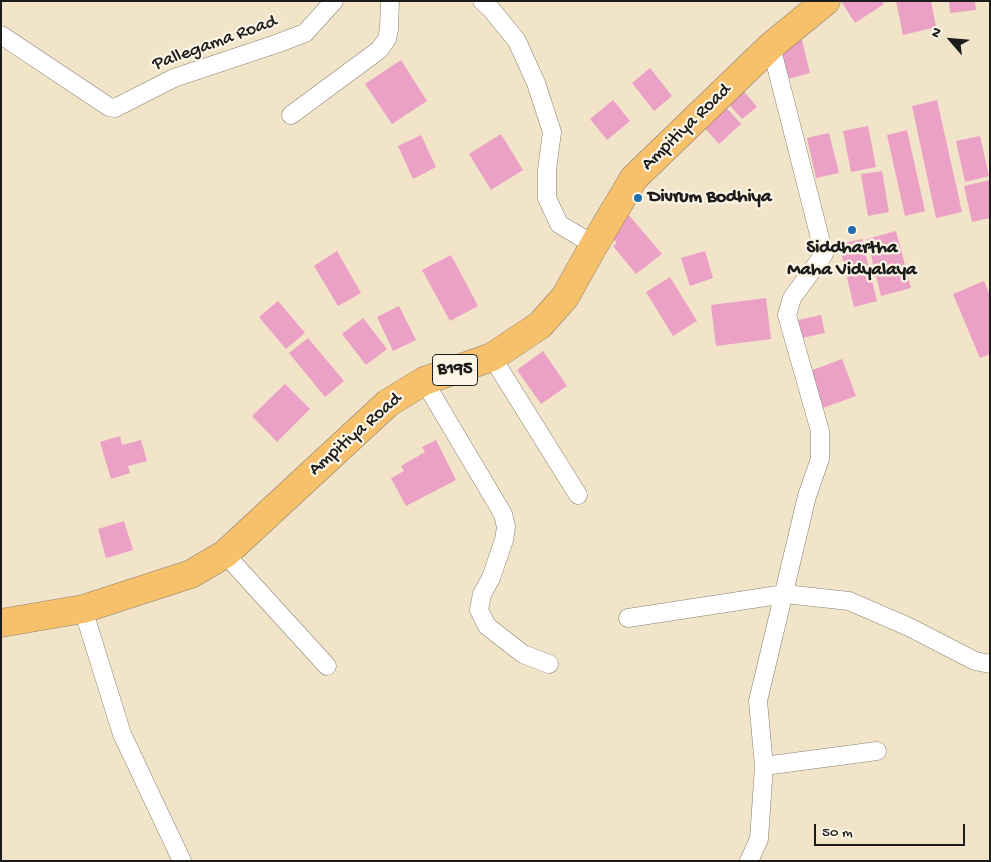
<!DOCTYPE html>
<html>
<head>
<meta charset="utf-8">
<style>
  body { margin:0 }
  #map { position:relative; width:991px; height:862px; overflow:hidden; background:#f2e4c8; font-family:"Gochi Hand",sans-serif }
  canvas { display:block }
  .frame { position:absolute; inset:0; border:2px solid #1c1c1c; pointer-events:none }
  .north { position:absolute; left:926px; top:15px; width:50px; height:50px; -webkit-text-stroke:4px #fcf5e5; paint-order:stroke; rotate:297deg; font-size:14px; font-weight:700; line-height:20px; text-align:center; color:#1c1c1c }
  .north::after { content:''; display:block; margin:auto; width:18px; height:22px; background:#1c1c1c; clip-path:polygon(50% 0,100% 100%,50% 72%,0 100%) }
  .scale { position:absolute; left:814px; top:824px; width:151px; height:22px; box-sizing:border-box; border:2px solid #1c1c1c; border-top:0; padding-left:6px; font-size:15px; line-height:18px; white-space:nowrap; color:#1c1c1c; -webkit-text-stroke:4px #fcf5e5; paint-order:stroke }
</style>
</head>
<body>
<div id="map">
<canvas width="991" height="862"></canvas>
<div class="frame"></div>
<div class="north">N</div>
<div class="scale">50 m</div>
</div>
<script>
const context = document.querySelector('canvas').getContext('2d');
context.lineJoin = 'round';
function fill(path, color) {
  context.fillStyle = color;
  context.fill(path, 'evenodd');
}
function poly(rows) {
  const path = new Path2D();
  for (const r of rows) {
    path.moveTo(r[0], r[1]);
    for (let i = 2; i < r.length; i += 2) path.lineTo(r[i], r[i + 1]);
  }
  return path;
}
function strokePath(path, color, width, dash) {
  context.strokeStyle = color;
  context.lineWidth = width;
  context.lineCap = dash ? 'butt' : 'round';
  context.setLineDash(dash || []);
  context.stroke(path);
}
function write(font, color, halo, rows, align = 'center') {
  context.font = font + ' "Gochi Hand",sans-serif';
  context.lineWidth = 4.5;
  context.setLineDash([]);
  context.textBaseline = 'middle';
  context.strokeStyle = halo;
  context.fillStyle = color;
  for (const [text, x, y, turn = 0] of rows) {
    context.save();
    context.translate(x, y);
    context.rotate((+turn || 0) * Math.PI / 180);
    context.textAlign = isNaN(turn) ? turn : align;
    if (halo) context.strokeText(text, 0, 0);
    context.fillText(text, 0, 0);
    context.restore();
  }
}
fill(poly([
  [841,1,883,1,884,4,855,23],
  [896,1,931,1,936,27,903,35],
  [949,1,975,1,976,10,950,13],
  [802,40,810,73,785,80,776,47],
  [401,60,427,101,392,124,365,84],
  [650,68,672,96,654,111,632,83],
  [741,88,757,107,742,119,726,101],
  [613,100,630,121,607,140,590,119],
  [937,100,962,212,936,218,912,106],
  [724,105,741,124,719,144,702,125],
  [868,126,876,167,851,172,843,131],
  [907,130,925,211,905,216,887,135],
  [829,133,839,173,816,178,807,138],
  [501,134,523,170,491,190,469,154],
  [421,135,436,167,413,179,398,146],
  [980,136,989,176,965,182,956,141],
  [882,171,889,212,868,216,861,174],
  [990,180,990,218,972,222,964,186],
  [627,213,662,254,636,274,613,246,617,243,606,231],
  [896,231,911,288,881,296,867,239],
  [862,239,877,301,854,307,839,244],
  [337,251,361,293,338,306,314,266],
  [705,251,713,278,690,286,681,258],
  [451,255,478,306,450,321,422,270],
  [670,277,697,321,673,336,646,292],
  [984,281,990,296,990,354,980,358,953,294],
  [766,298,771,339,716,346,711,305],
  [278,301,305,333,286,349,259,317],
  [399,306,416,340,393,351,377,317],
  [821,315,825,333,802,338,798,320],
  [363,318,387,349,366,365,342,334],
  [308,338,344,381,325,397,289,353],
  [543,351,567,386,541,404,517,370],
  [842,359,856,396,823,408,810,371],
  [285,384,310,409,277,442,252,416],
  [120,436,122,445,141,440,147,461,128,466,130,473,111,479,100,442],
  [436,440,456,480,406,506,391,478,404,471,401,466,425,452,422,447],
  [124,521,133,550,106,558,98,529]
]), '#eba0c6');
const minor = poly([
  [482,1,491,9,517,41,536,83,552,132,547,170,547,198,559,224,594,245],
  [1,35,109,107,115,108,174,78,276,44,305,33,334,1],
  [291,115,379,50,387,39,389,29,390,1],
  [492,357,578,495],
  [424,381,503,514,506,527,504,540,491,578,482,594,479,610,487,626,523,654,549,664],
  [225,554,327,666],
  [83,609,122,734,182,861],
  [628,618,785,594,849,601,909,627,975,661,990,664],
  [764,766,877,751],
  [749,861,759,839,764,766,758,701,807,496,820,459,820,431,787,315,792,298,824,254,771,46]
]);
const primary = poly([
  [1,623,83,609,191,574,225,554,388,403,424,381,492,357,540,325,565,297,594,245,634,178,771,46,826,1]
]);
strokePath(minor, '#878072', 19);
strokePath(primary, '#878072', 29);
strokePath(minor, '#fff', 18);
strokePath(primary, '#f7c06b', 28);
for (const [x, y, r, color] of [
  [638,198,5,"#1f6fb2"],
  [852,230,5,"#1f6fb2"]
]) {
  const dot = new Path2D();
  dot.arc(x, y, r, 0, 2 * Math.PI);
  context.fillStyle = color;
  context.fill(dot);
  strokePath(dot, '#fcf5e5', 2);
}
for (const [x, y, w] of [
  [455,370,45]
]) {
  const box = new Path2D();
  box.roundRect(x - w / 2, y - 15.5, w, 31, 4);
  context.fillStyle = '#fcf5e5';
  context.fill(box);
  strokePath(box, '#1c1c1c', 1);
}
write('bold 18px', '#1c1c1c', null, [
  ["B195",455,370]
]);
write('19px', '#1c1c1c', '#fcf5e5', [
  ["Pallegama Road",215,44,-20],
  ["Ampitiya Road",687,128,-44],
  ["Ampitiya Road",356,435,-41]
]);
write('bold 19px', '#1c1c1c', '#fcf5e5', [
  ["Divrum Bodhiya",648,198],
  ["Siddhartha",852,249,"center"],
  ["Maha Vidyalaya",852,271,"center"]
], 'left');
</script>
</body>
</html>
